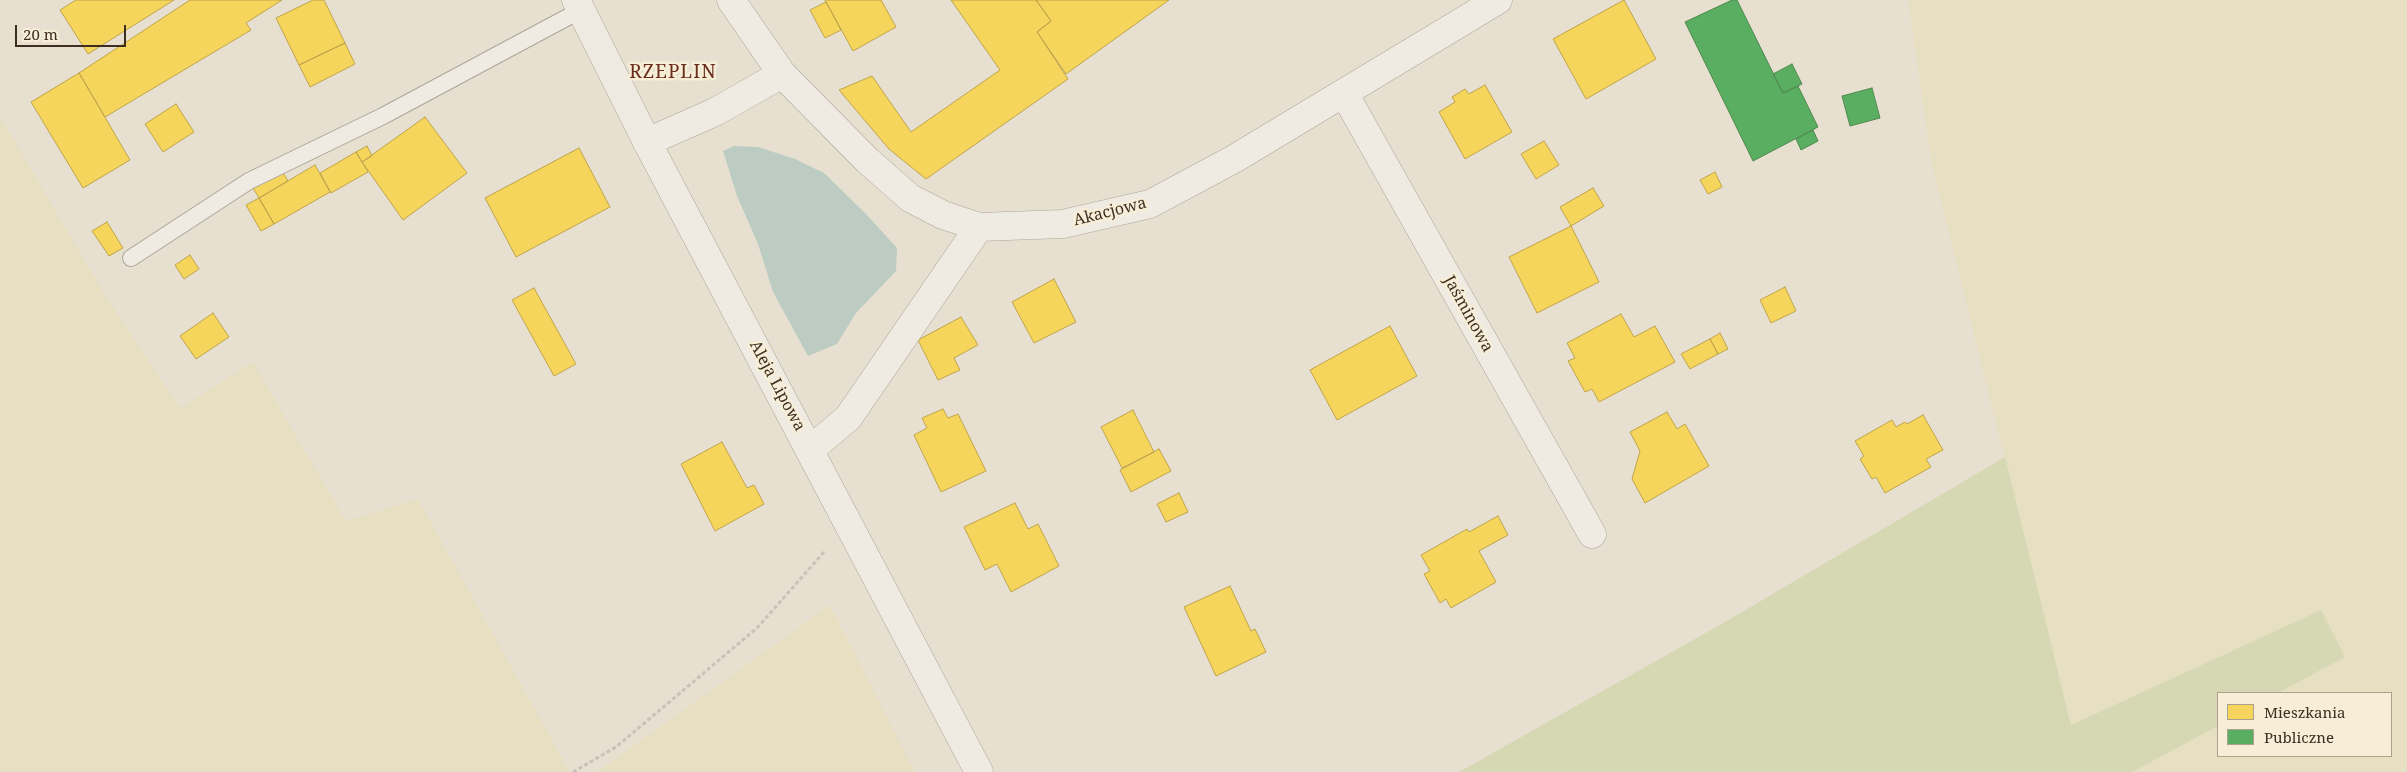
<!DOCTYPE html>
<html>
<head>
<meta charset="utf-8">
<style>
  body { margin:0 }
  #map { position:relative; width:2407px; height:772px; overflow:hidden; background:#e7e0d1; font-family:"Noto Serif",serif }
  canvas { display:block }
  .legend { position:absolute; left:2217px; top:692px; width:175px; height:65px; box-sizing:border-box; background:#f7eed8; border:1px solid #ada18e; margin:0; padding:6px 9px; list-style:none; font-size:15px; color:#3d2e20 }
  .legend li { display:flex; align-items:center; gap:10px; height:25px }
  .legend b { width:25px; border:1px solid #ada18e }
  .scale { position:absolute; left:15px; top:25px; width:111px; height:22px; box-sizing:border-box; border:2px solid #3d2e20; border-top:0; padding-left:6px; font-size:15px; line-height:18px; white-space:nowrap; color:#3d2e20; -webkit-text-stroke:4px #f7eed8; paint-order:stroke }
</style>
</head>
<body>
<div id="map">
<canvas width="2407" height="772"></canvas>
<ul class="legend">
<li><b style="height:14px;background:#f6d55c"></b>Mieszkania</li>
<li><b style="height:14px;background:#5aae61"></b>Publiczne</li>
</ul>
<div class="scale">20 m</div>
</div>
<script>
const context = document.querySelector('canvas').getContext('2d');
context.lineJoin = 'round';
function fill(path, color) {
  context.fillStyle = color;
  context.fill(path, 'evenodd');
}
function poly(rows) {
  const path = new Path2D();
  for (const r of rows) {
    path.moveTo(r[0], r[1]);
    for (let i = 2; i < r.length; i += 2) path.lineTo(r[i], r[i + 1]);
  }
  return path;
}
function strokePath(path, color, width, dash) {
  context.strokeStyle = color;
  context.lineWidth = width;
  context.lineCap = dash ? 'butt' : 'round';
  context.setLineDash(dash || []);
  context.stroke(path);
}
function write(font, color, halo, rows, align = 'center') {
  context.font = font + ' "Noto Serif",serif';
  context.lineWidth = 5;
  context.setLineDash([]);
  context.textBaseline = 'middle';
  context.strokeStyle = halo;
  context.fillStyle = color;
  for (const [text, x, y, turn = 0] of rows) {
    context.save();
    context.translate(x, y);
    context.rotate((+turn || 0) * Math.PI / 180);
    context.textAlign = isNaN(turn) ? turn : align;
    if (halo) context.strokeText(text, 0, 0);
    context.fillText(text, 0, 0);
    context.restore();
  }
}
fill(poly([
  [1908,0,2407,0,2407,772,2132,772,2218,726,2218,756,2391,756,2391,693,2278,693,2345,657,2321,610,2071,725,1932,166],
  [0,116,101,288,180,408,253,362,346,521,418,499,570,772,0,772],
  [830,605,915,772,597,772]
]), '#e6dfc2');
fill(poly([
  [2005,457,2071,725,2321,610,2345,657,2278,693,2218,693,2218,726,2132,772,1459,772,1725,622]
]), '#d6d7b3');
fill(poly([
  [734,146,758,147,795,159,824,173,867,215,897,248,896,271,856,313,837,344,808,356,773,292,758,244,737,196,723,151]
]), '#bcccc2');
const homes = poly([
  [76,0,174,0,88,54,60,10,76,0],
  [190,0,282,0,246,23,251,30,105,117,79,73,190,0],
  [313,0,324,0,345,43,299,65,276,18,313,0],
  [825,0,881,0,896,27,853,51,825,0],
  [951,0,1036,0,1051,21,1037,32,1068,79,926,179,889,149,839,90,872,76,911,132,1000,70,951,0],
  [1036,0,1169,0,1066,74,1037,32,1051,21,1036,0],
  [1624,0,1656,59,1586,99,1553,39,1624,0],
  [826,2,841,30,825,38,810,10,826,2],
  [345,43,355,64,310,87,299,65,345,43],
  [79,73,130,160,83,188,31,102,79,73],
  [1485,85,1512,132,1465,159,1439,112,1455,102,1452,97,1465,89,1469,94,1485,85],
  [176,104,194,132,163,152,145,124,176,104],
  [425,117,467,173,403,220,362,162,425,117],
  [1544,141,1559,165,1536,179,1521,154,1544,141],
  [367,146,372,156,362,162,356,152,367,146],
  [579,148,610,207,516,257,485,198,579,148],
  [356,152,368,172,331,193,320,173,356,152],
  [315,165,330,192,274,224,259,198,315,165],
  [282,171,288,181,259,198,253,188,282,171],
  [1715,172,1722,187,1708,194,1700,180,1715,172],
  [1593,188,1604,206,1571,226,1560,207,1593,188],
  [259,198,274,224,261,231,246,205,259,198],
  [107,222,123,248,109,256,92,231,107,222],
  [1571,226,1599,282,1537,313,1509,257,1571,226],
  [190,255,199,269,184,279,175,265,190,255],
  [1054,279,1076,322,1034,343,1012,302,1054,279],
  [1785,287,1796,311,1771,323,1760,300,1785,287],
  [534,288,576,364,554,376,512,300,534,288],
  [213,313,229,337,196,359,180,336,213,313],
  [1621,314,1634,337,1655,326,1675,362,1599,402,1592,389,1585,392,1568,361,1575,358,1567,343,1621,314],
  [961,317,978,345,954,358,960,370,938,380,918,340,961,317],
  [1390,326,1417,376,1337,420,1310,370,1390,326],
  [1720,333,1728,349,1718,354,1710,339,1720,333],
  [1710,339,1718,354,1690,369,1681,354,1710,339],
  [943,409,948,418,958,414,986,471,941,492,914,435,927,428,922,418,943,409],
  [1133,410,1154,452,1122,468,1101,427,1133,410],
  [1667,412,1677,429,1685,424,1709,466,1645,503,1632,479,1640,451,1630,432,1667,412],
  [1923,415,1943,450,1926,459,1931,467,1885,493,1876,477,1872,479,1860,459,1864,456,1855,441,1892,420,1896,427,1905,422,1907,424,1923,415],
  [722,442,747,488,754,485,764,504,715,531,681,464,722,442],
  [1159,449,1171,471,1131,492,1120,470,1159,449],
  [1179,493,1188,512,1166,522,1157,504,1179,493],
  [1015,503,1028,529,1038,524,1059,566,1011,592,997,564,985,570,964,527,1015,503],
  [1498,516,1508,535,1479,551,1496,582,1451,608,1446,599,1440,603,1424,574,1430,571,1421,555,1467,529,1469,532,1498,516],
  [1230,586,1251,631,1255,629,1266,652,1216,676,1184,607,1230,586]
]);
fill(homes, '#f6d55c');
strokePath(homes, '#bea34a', 1);
const public = poly([
  [1732,0,1737,0,1783,93,1798,86,1818,127,1753,161,1685,22,1732,0],
  [1792,64,1802,84,1783,93,1773,74,1792,64],
  [1872,88,1880,118,1850,126,1842,96,1872,88],
  [1813,130,1818,141,1801,150,1796,139,1813,130]
]);
fill(public, '#5aae61');
strokePath(public, '#51884e', 1);
const service = poly([
  [131,258,249,181,383,116,581,10]
]);
const minor = poly([
  [731,0,782,74],
  [1344,93,1592,534],
  [647,142,715,112,782,74,867,160,910,198,943,215,979,227],
  [811,449,848,418,979,227,1063,224,1150,204,1234,159,1498,0]
]);
const tertiary = poly([
  [576,0,647,142,979,772]
]);
strokePath(service, '#ada599', 18);
strokePath(minor, '#ada599', 29);
strokePath(tertiary, '#ada599', 29);
strokePath(poly([
  [573,772,616,747,757,628,825,551]
]), '#c8c2b9', 3, [4, 2.5]);
strokePath(service, '#efebe3', 16);
strokePath(minor, '#efebe3', 28);
strokePath(tertiary, '#efebe3', 28);
write('16px', '#3d2e20', '#f7eed8', [
  ["Akacjowa",1110,212,-14],
  ["Jaśminowa",1468,314,61],
  ["Aleja Lipowa",777,386,62]
]);
context.letterSpacing = '1px';
write('19px', '#6b2e1e', '#f7eed8', [
  ["RZEPLIN",673,73]
]);
context.letterSpacing = '0px';
</script>
</body>
</html>
